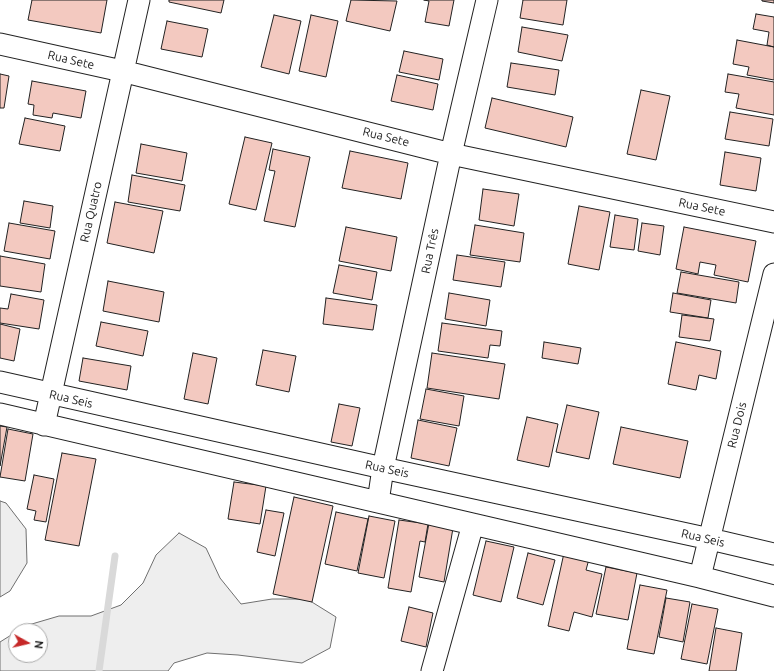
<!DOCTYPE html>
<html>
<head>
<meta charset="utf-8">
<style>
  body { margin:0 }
  #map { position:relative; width:774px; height:671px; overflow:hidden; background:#fff; font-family:Ubuntu,sans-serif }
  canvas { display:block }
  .north { position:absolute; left:8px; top:623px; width:40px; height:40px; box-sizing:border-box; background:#fff; border:1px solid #a7a7a7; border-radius:50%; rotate:98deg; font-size:11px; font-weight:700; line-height:16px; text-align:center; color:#222 }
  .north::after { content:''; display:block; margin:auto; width:14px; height:18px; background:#c62828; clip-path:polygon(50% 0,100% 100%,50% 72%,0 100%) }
</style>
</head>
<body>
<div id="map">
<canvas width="774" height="671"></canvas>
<div class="north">N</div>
</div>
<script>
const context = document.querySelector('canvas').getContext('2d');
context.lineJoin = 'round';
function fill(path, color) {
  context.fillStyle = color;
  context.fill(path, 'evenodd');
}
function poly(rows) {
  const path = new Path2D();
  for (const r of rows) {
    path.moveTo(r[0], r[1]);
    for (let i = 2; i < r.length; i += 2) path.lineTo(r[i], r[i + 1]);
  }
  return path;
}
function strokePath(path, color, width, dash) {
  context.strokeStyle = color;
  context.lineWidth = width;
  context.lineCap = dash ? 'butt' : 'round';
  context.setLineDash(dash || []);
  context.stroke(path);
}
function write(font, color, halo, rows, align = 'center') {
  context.font = font + ' Ubuntu,sans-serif';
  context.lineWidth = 3;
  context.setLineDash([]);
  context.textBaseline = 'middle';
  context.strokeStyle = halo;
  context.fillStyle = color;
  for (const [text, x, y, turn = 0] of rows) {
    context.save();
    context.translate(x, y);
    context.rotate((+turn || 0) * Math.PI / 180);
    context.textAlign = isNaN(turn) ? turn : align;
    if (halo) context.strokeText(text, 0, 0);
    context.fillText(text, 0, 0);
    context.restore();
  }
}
const green = poly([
  [0,501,6,503,26,529,27,563,10,591,0,597,0,501],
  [179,533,206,548,220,578,241,604,272,599,307,599,336,617,330,648,302,663,238,655,207,653,174,663,168,671,0,671,0,642,16,632,16,655,40,655,40,631,18,631,25,626,59,616,91,616,121,605,143,583,156,555,179,533]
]);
fill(green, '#eee');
strokePath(green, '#6f6f6f', 1);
strokePath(poly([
  [99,671,115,556]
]), '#d9d9d9', 7);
const building = poly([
  [32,0,107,0,101,33,28,20,32,0],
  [169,0,224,0,221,13,169,2,169,0],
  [351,0,397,1,390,31,346,21,351,0],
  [424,0,454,0,449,26,425,22,429,1,424,0],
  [523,0,567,0,563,25,520,18,523,0],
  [762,0,774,0,774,3,762,1,762,0],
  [756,14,774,17,774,47,767,45,769,32,753,29,756,14],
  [274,15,301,21,289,74,261,67,274,15],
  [311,15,338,21,326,77,299,71,311,15],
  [167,21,208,29,202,57,161,49,167,21],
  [522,27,568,35,562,61,518,52,522,27],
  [737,40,774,47,774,80,747,75,749,67,733,64,737,40],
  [404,51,443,59,439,80,399,72,404,51],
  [511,63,559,70,555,95,507,87,511,63],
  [0,74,9,76,4,108,0,108,0,74],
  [728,74,774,82,774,115,736,108,739,94,725,92,728,74],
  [397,75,438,84,433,110,391,101,397,75],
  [32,81,86,91,81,118,53,113,52,118,33,115,34,105,28,104,32,81],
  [641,90,670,96,656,160,627,154,641,90],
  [492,98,573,117,566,147,485,128,492,98],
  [730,112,773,119,769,146,725,139,730,112],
  [25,118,65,126,60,151,19,144,25,118],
  [245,137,272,143,256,210,229,204,245,137],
  [141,144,187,153,182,181,136,173,141,144],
  [273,149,310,157,295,227,264,221,275,171,269,170,273,149],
  [350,151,408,163,401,199,342,188,350,151],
  [725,152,761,158,756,191,720,185,725,152],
  [132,175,185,185,180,211,128,202,132,175],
  [483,189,519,194,514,226,479,220,483,189],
  [24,201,53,206,50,228,20,223,24,201],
  [115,202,163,211,154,253,107,243,115,202],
  [579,206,610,212,599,270,568,264,579,206],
  [615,215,638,219,634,250,610,247,615,215],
  [9,223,55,231,50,259,4,251,9,223],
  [642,223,664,226,660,255,638,251,642,223],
  [475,225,524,233,520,262,470,255,475,225],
  [346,227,397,237,391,271,339,261,346,227],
  [684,227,756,241,748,282,714,275,716,265,700,262,698,274,676,269,684,227],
  [457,255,505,262,501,287,453,280,457,255],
  [0,256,45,264,41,292,0,286,0,256],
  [339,265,377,272,372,300,333,293,339,265],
  [681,272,739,282,736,303,677,293,681,272],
  [108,281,164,292,159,322,103,311,108,281],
  [449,293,490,300,486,326,445,319,449,293],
  [673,293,711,300,708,318,670,312,673,293],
  [11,294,44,300,39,329,0,323,0,308,8,309,11,294],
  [326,298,377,305,373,330,323,324,326,298],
  [682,315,714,319,710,341,679,337,682,315],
  [101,322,148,331,143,356,96,346,101,322],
  [442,323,502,331,500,346,490,345,488,358,438,351,442,323],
  [0,324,20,329,14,361,0,358,0,324],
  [544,342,581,348,578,364,542,358,544,342],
  [676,342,721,351,716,379,699,375,696,390,668,384,676,342],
  [263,350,296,356,289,392,256,385,263,350],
  [193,353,217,358,208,404,184,399,193,353],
  [432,353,505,364,499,399,427,388,432,353],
  [83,358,131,366,127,390,79,381,83,358],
  [426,389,464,396,459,426,420,419,426,389],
  [339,404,360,408,352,446,331,442,339,404],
  [567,405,599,412,589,459,556,452,567,405],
  [527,417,558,424,549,467,517,460,527,417],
  [418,420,457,428,449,466,411,458,418,420],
  [0,426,7,427,0,466,0,426],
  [621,427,688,441,680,478,613,464,621,427],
  [8,429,33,434,25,481,0,477,8,429],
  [62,453,96,459,79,546,45,540,62,453],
  [34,475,54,479,46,522,34,520,36,511,27,509,34,475],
  [234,482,266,486,260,524,228,519,234,482],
  [294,497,333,506,312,602,273,594,294,497],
  [266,510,284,513,275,556,257,552,266,510],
  [336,512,368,519,357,571,325,564,336,512],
  [369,516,395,521,384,578,358,573,369,516],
  [399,520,428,524,425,542,420,541,411,592,388,588,399,520],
  [429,523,453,528,444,582,419,577,429,523],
  [486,541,514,547,501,602,473,595,486,541],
  [528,553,555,560,543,605,517,598,528,553],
  [564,553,589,559,586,570,602,574,592,617,574,612,569,631,548,626,564,553],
  [606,567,637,573,628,620,596,614,606,567],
  [640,585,667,590,654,654,627,649,640,585],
  [666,598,690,602,683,642,659,637,666,598],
  [692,604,718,609,707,664,681,659,692,604],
  [409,607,433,613,426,647,401,641,409,607],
  [716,628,742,633,736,671,709,671,716,628]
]);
fill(building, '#f3c9c0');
strokePath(building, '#222', 1);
const street = poly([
  [0,44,122,71,451,154,774,222],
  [0,382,383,468,710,539,774,554],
  [0,414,700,577,774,596],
  [44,425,139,0],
  [378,502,383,468,451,154,487,0],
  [700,577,774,274],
  [432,671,473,524]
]);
strokePath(street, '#222', 23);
strokePath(street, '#fff', 21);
write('12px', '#222', '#fff', [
  ["Rua Sete",71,60,13],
  ["Rua Sete",386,137,14],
  ["Rua Sete",702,207,12],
  ["Rua Quatro",91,212,-77],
  ["Rua Três",430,251,-78],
  ["Rua Seis",71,399,13],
  ["Rua Dois",737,425,-76],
  ["Rua Seis",387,469,12],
  ["Rua Seis",703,538,13]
]);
</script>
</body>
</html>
